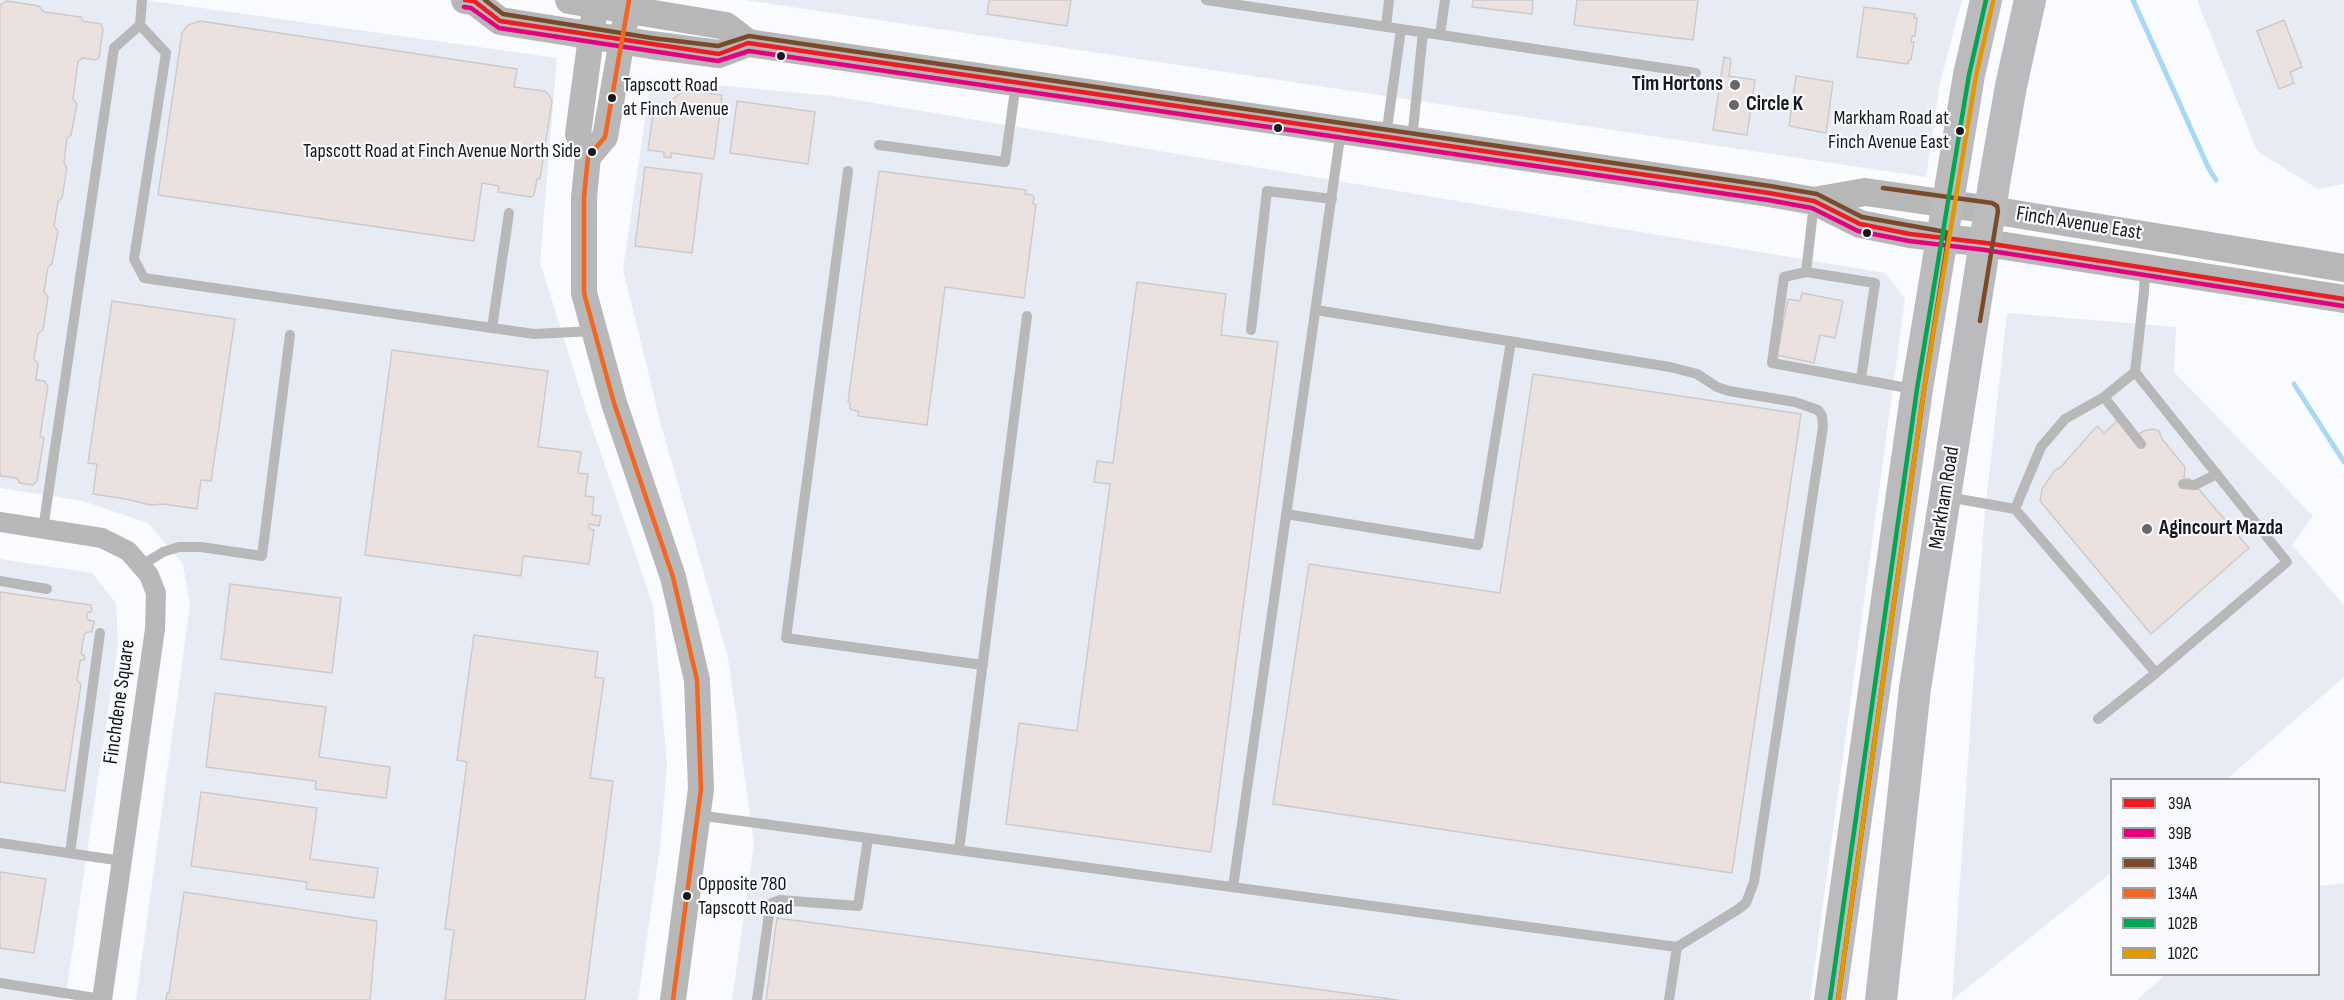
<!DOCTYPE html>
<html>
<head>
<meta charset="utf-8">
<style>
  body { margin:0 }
  #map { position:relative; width:2344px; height:1000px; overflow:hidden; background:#f9fbfe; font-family:"Sofia Sans Condensed",sans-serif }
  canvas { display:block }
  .legend { position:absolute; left:2110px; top:778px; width:210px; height:198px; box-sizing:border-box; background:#f8faff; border:2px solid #9ea0a4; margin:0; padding:8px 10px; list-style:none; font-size:18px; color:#16181c }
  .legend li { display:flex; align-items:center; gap:12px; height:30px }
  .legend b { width:30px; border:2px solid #9ea0a4 }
</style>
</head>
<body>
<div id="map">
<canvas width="2344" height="1000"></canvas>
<ul class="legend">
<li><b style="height:8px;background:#ed1c24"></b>39A</li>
<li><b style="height:8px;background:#e5007d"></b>39B</li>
<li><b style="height:8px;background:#7a4b2a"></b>134B</li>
<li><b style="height:8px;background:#f26522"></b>134A</li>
<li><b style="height:8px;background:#00a651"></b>102B</li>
<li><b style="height:8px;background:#e09803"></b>102C</li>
</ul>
</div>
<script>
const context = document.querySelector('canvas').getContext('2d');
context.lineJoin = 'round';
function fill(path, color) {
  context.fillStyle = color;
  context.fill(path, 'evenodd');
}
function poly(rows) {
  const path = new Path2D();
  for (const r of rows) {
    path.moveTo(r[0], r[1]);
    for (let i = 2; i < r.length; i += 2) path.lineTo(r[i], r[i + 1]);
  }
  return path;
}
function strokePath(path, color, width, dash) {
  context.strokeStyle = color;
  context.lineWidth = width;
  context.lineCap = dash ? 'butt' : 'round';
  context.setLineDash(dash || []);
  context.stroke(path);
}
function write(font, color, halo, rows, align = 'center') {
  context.font = font + ' "Sofia Sans Condensed",sans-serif';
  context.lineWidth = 4.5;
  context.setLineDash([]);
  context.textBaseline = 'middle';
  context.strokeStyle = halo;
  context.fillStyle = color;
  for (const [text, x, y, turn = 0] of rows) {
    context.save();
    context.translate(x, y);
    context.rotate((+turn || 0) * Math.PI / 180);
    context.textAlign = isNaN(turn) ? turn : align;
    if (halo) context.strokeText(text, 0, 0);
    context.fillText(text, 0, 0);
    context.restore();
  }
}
fill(poly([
  [0,0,145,0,557,58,540,262,587,413,653,605,667,766,660,847,638,1000,136,1000,190,605,183,564,148,523,83,501,0,488],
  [745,0,1962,0,1940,83,1926,177],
  [2197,0,2344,0,2344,184,2318,189,2257,151],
  [651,79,833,96,1885,273,1905,299,1810,1000,732,1000,754,844,728,657,661,425,623,269],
  [2007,313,2176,327,2174,372,2313,516,2292,545,2344,605,2344,677,2227,779,2112,780,2111,873,1952,1000,1984,521],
  [0,559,92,573,116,603,118,645,65,1000,0,1000],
  [2344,883,2344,1000,2137,1000,2165,975,2318,974,2319,886]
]), '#e6ebf4');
strokePath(poly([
  [2133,0,2209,169,2216,180],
  [2294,384,2344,462]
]), '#a9d8f6', 5);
const building = poly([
  [989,0,1071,0,1067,26,987,14,989,0],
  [1473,0,1533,0,1532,14,1472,7,1473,0],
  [1577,0,1698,0,1693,40,1574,25,1577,0],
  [7,1,39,6,44,12,81,17,83,21,101,24,103,28,99,58,95,60,83,58,78,61,73,99,77,104,71,135,67,138,64,163,67,168,62,198,58,201,54,226,58,231,52,264,48,267,44,292,48,297,43,330,38,334,34,359,38,363,36,380,44,381,48,386,40,436,44,438,37,481,33,485,20,483,17,478,0,476,0,5,7,1],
  [1864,7,1915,14,1914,18,1917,18,1915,36,1912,36,1911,42,1914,42,1911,60,1909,60,1908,64,1857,57,1864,7],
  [2284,20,2302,67,2290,72,2294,83,2279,89,2257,31,2284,20],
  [200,21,517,69,514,87,544,91,549,95,552,101,540,179,537,179,534,195,531,197,498,192,499,186,482,183,474,241,158,195,182,33,188,25,200,21],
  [1724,57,1731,59,1729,76,1755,80,1747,135,1713,130,1724,57],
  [1796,76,1833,82,1826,133,1789,126,1796,76],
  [685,90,722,95,714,159,671,153,671,158,664,157,664,152,648,150,653,114,685,90],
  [737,101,815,112,808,164,730,153,737,101],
  [645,167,702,174,692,253,635,246,645,167],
  [879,171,1026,190,1025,194,1032,195,1034,197,1033,204,1036,204,1024,298,945,287,927,425,858,416,859,412,850,409,850,402,848,402,879,171],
  [1137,282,1226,294,1221,335,1278,342,1211,852,1006,824,1019,723,1077,731,1110,484,1094,482,1097,461,1113,463,1137,282],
  [1802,293,1843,301,1835,338,1820,335,1814,363,1777,355,1788,299,1800,301,1802,293],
  [112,301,235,319,211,481,201,480,197,509,163,504,151,505,126,499,93,494,97,464,88,463,112,301],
  [392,350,548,371,538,447,581,452,578,473,588,474,585,496,594,497,592,515,601,516,599,526,589,524,589,529,594,530,589,564,523,556,521,576,365,555,392,350],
  [1533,374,1801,414,1732,873,1273,804,1309,564,1500,593,1533,374],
  [2118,420,2133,437,2144,431,2153,429,2159,431,2162,439,2185,467,2184,478,2190,479,2249,548,2151,634,2040,501,2042,489,2055,470,2060,468,2097,426,2104,433,2118,420],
  [230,584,341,598,332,673,221,659,230,584],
  [0,592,91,605,92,608,91,612,87,613,87,617,88,620,94,621,92,632,87,632,84,635,81,654,84,655,85,659,80,661,77,680,81,684,65,791,0,782,0,592],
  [474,635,598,652,595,677,604,678,590,778,613,781,585,1000,445,1000,454,930,445,929,467,762,457,760,474,635],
  [215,693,326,707,319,757,390,767,386,798,315,789,316,781,206,767,215,693],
  [201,792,317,808,310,859,378,868,374,898,306,889,307,882,191,866,201,792],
  [0,872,46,879,34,953,0,948,0,872],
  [184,892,377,921,370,1000,166,1000,167,993,169,993,184,892],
  [777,918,1398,1000,766,1000,777,918]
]);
fill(building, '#ebe1de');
strokePath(building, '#cccbcb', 1.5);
strokePath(poly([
  [142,0,140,25,166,53,134,259,144,278,534,334,594,331],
  [1206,0,1696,73],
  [1386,27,1389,0],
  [1440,35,1445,0],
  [1386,136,1401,29],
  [1412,140,1423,32],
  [879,145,1005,162,1016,83],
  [848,171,786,638,983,665],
  [2145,269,2144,292,2135,372,2104,397,2065,419,2041,447,2015,509,2156,673],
  [1806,272,1814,203],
  [492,328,509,213],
  [1251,330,1267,191,1332,199],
  [1861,379,1875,283,1806,272,1784,277,1772,363,1913,389],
  [2104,397,2141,444],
  [2183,484,2195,485,2217,474],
  [1948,497,2015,509],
  [1286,514,1478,545,1511,341],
  [43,529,114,48,140,25],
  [142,565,163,552,179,547,201,547,262,556,290,335],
  [0,581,47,589],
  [2098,719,2156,673,2287,562,2135,372],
  [697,815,1677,947,1737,910,1746,903,1754,882,1823,427,1822,416,1818,410,1795,402,1729,391,1717,387,1697,374,1670,367,1316,310],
  [0,843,122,861],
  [959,850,1027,316],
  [70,853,100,633],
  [1233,887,1341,130],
  [0,983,102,999],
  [757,1000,769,914,772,903,780,900,858,906,868,838],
  [1669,1000,1677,947]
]), '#b8b8b8', 10);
strokePath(poly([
  [0,522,102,538,128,551,149,575,156,593,155,629,102,1000]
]), '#b8b8b8', 20);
strokePath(poly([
  [596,0,578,134,588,157,584,197,584,293,614,403,673,577,697,680,701,789,673,1000],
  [588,157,605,137,629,0]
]), '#b8b8b8', 26);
strokePath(poly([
  [465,0,474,1,500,21,651,45,719,54,748,43,1769,193,1814,201,1860,224,1910,234,1986,243,2344,299],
  [569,0,726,26,748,43],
  [1814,201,1865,192,1991,210,2344,268]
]), '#b8b7b8', 28);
strokePath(poly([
  [1830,1000,1917,389,1969,75,1986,0],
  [1881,1000,1915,688,1995,178,2011,86,2030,0]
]), '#bbbabd', 32);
strokePath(poly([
  [465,0,474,1,500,21,719,54,748,43,1769,193,1814,201,1860,224,1910,234,1986,243,2344,299]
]), '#ed1c24', 4.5);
strokePath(poly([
  [464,7,471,8,499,28,718,61,749,51,1768,200,1812,208,1858,231,1909,241,1985,250,2343,306]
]), '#e5007d', 4.5);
strokePath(poly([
  [485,0,503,14,652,38,718,46,749,36,1770,186,1817,194,1862,217,1946,232,1948,239,1924,390,1838,1000],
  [1883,188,1992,203,1997,206,1998,211,1980,321]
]), '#7a4b2a', 4.5);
strokePath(poly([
  [629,0,605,137,588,157,584,197,584,293,614,403,673,577,697,680,701,789,673,1000]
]), '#f26522', 4.5);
strokePath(poly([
  [1830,1000,1917,389,1969,75,1986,0]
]), '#00a651', 4.5);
strokePath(poly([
  [1838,1000,1924,390,1976,76,1993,2]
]), '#e09803', 4.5);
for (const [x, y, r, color] of [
  [781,56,5,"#16181c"],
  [1735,85,6,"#65676b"],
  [612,98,5,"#16181c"],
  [1734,105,6,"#65676b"],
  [1278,128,5,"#16181c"],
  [1960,131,5,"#16181c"],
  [592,152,5,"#16181c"],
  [1867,233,5,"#16181c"],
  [2147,529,6,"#65676b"],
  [687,896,5,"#16181c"]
]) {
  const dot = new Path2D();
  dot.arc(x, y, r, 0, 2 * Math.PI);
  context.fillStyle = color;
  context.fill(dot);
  strokePath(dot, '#f8faff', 2);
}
write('20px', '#16181c', '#f8faff', [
  ["Tapscott Road",623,86],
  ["at Finch Avenue",623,110],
  ["Markham Road at",1949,119,"right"],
  ["Finch Avenue East",1949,143,"right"],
  ["Tapscott Road at Finch Avenue North Side",581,152,"right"],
  ["Opposite 780",698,885],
  ["Tapscott Road",698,909]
], 'left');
write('bold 21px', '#16181c', '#f8faff', [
  ["Tim Hortons",1723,85,"right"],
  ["Circle K",1746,105],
  ["Agincourt Mazda",2159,529]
], 'left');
write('21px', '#16181c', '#f8faff', [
  ["Finch Avenue East",2079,224,9],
  ["Markham Road",1945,498,-81],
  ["Finchdene Square",120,702,-82]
]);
</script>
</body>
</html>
